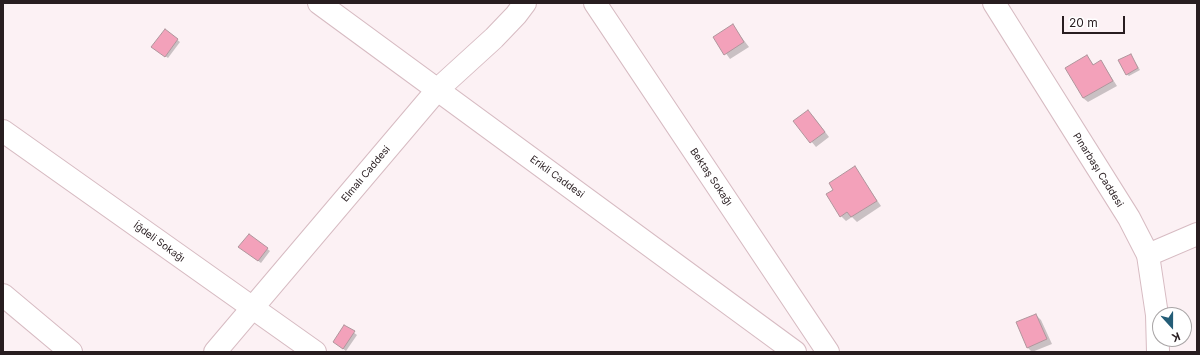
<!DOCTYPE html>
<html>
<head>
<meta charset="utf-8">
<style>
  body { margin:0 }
  #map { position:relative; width:1200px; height:355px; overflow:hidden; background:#fcf1f4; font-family:Inter,sans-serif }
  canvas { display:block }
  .frame { position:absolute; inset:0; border:4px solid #281d20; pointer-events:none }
  .north { position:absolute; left:1152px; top:307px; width:40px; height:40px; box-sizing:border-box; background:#fff; border:1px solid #a9a5a6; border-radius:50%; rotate:159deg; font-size:11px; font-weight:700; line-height:16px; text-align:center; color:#281d20 }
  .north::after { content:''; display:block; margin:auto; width:14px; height:18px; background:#245d77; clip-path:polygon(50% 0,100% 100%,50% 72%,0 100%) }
  .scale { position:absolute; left:1062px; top:16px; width:63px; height:18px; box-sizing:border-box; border:2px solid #281d20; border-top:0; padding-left:5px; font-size:12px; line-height:14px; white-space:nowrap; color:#281d20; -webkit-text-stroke:3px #fff; paint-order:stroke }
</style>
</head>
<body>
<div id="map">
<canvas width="1200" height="355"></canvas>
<div class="frame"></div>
<div class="north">K</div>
<div class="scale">20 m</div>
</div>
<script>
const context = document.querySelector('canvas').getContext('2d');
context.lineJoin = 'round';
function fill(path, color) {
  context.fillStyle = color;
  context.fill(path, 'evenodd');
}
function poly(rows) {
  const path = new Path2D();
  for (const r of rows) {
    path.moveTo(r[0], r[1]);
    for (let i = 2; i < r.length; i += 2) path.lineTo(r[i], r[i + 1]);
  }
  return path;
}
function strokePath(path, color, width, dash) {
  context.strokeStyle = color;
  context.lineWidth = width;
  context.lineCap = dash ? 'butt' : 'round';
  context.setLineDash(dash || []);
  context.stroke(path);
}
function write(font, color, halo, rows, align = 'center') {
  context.font = font + ' Inter,sans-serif';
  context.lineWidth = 3.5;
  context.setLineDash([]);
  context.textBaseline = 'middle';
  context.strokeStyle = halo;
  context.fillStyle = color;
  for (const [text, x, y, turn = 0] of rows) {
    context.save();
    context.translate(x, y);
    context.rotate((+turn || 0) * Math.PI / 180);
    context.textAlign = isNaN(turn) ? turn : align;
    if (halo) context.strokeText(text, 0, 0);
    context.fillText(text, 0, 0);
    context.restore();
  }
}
fill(poly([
  [732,25,749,47,730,59,714,37],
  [165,30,180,42,168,58,155,49],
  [1131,55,1140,70,1129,76,1126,74],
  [1087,56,1094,65,1101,61,1117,86,1088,102,1083,98],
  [813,116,829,137,816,147,795,122],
  [855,168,881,206,857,222,852,217,846,221,841,216,835,190],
  [249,235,270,251,261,263,242,249],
  [1036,315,1041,320,1052,344,1032,352,1028,348,1017,323],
  [345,326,357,335,346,351,334,342]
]), '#0003');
const building = poly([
  [733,24,744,42,724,55,713,37,733,24],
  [165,29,178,39,165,57,151,47,165,29],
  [1131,54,1138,68,1126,75,1118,60,1131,54],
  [1087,55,1093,65,1101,60,1113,81,1083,98,1065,68,1087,55],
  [808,110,825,132,810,143,793,121,808,110],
  [855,166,877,201,851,217,847,212,840,217,826,194,833,190,829,183,855,166],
  [249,234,268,248,258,261,238,247,249,234],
  [1036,314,1047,339,1027,348,1016,322,1036,314],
  [344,325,355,331,343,349,333,342,344,325]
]);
fill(building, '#f3a1ba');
strokePath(building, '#b0959c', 1);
const minor = poly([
  [595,3,828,352],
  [3,131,315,352],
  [1148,255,1197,234],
  [3,295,71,352]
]);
const tertiary = poly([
  [319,3,795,352],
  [994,3,1129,218,1148,255,1157,315,1158,352],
  [215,352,438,89,494,38,516,15,525,3]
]);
strokePath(minor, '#d7bbc2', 24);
strokePath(tertiary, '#d7bbc2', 24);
strokePath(minor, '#fff', 22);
strokePath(tertiary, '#fff', 22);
write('10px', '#281d20', '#fff', [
  ["Pınarbaşı Caddesi",1098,170,58],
  ["Elmalı Caddesi",366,174,-50],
  ["Erikli Caddesi",557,177,36],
  ["Bektaş Sokağı",711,177,56],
  ["İğdeli Sokağı",159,242,36]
]);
</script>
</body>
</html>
